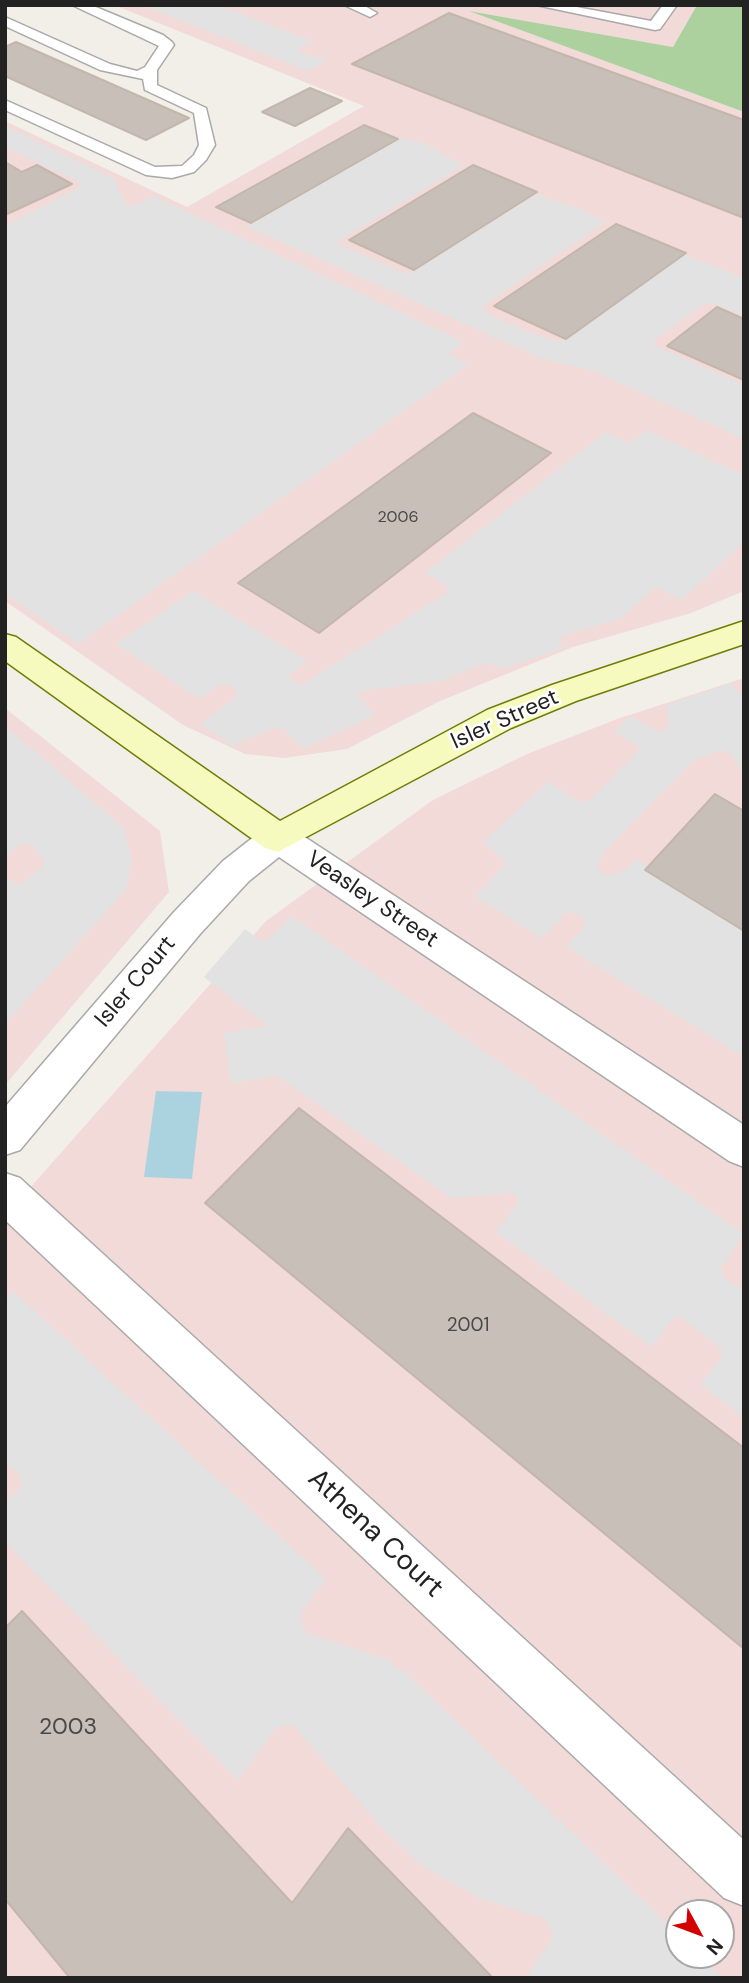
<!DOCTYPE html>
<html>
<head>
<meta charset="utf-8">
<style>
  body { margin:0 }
  #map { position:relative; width:749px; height:1983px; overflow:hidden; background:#f2efe9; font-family:"DM Sans",sans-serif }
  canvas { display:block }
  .frame { position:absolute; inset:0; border:7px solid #222; pointer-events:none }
  .north { position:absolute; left:665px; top:1899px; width:70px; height:70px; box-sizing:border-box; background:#fff; border:2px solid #a7a7a7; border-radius:50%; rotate:131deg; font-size:19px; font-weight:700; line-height:28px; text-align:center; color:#222 }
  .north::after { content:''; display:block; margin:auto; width:24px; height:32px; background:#d40000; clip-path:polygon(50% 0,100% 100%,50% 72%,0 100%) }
</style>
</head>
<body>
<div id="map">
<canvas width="749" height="1983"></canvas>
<div class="frame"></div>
<div class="north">N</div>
</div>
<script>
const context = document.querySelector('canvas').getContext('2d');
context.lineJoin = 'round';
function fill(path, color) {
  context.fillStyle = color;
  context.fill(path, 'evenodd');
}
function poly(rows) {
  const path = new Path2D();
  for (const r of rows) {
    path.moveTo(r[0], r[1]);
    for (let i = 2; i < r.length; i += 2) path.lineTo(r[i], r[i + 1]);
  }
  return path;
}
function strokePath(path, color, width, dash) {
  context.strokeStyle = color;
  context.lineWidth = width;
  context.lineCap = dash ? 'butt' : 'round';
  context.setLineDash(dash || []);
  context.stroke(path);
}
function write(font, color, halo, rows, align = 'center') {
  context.font = font + ' "DM Sans",sans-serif';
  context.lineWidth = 5;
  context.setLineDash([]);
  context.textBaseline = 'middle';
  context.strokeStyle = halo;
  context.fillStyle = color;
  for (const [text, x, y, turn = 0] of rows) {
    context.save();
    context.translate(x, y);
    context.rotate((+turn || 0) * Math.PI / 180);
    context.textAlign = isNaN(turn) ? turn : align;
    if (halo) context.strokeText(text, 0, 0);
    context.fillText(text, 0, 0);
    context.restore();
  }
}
fill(poly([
  [114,5,697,5,673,47,474,12,744,112,744,591,691,613,573,647,440,701,347,749,284,758,245,754,183,725,5,601,5,121,187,207,364,106],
  [744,678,744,1978,5,1978,5,1216,266,921,433,800,527,754,620,718],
  [679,1913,721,1913,721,1955,679,1955],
  [5,708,160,831,169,892,5,1085]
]), '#f2dad9');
fill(poly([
  [697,5,744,5,744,112,469,11,673,47]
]), '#add19e');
fill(poly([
  [142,5,218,5,312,41,299,48,299,51,327,61,308,71],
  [5,126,113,178,126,204,135,206,153,196,464,342,449,353,468,365,78,644,5,594,5,226,80,187,79,182,5,147],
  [400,138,426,144,463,166,340,240,339,245,407,274,537,194,583,210,605,222,483,306,483,310,504,322,551,340,561,341,680,253,744,278,744,316,714,304,704,304,653,341,656,346,744,385,744,439,593,371,543,359,246,226],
  [646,430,744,475,744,542,682,600,656,587,620,619,562,636,559,643,564,648,505,668,485,663,443,681,360,691,358,696,375,715,303,749,283,729,275,728,233,746,200,724,236,697,236,690,226,684,219,685,200,699,116,644,193,591,307,661,289,675,295,684,303,684,447,593,447,586,425,573,606,432,626,442,632,441],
  [731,683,744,698,744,776,732,755,721,750,693,761,605,851,597,867,602,874,614,875,624,871,636,859,744,925,744,1057,566,947,585,926,583,918,576,913,567,913,541,938,475,896,507,863,483,842,548,782,580,802,590,800,639,750,637,745,614,732,630,716,660,732,669,727,666,705],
  [5,726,123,827,132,859,126,890,5,1024,5,878,21,885,44,865,42,857,32,845,21,844,5,856],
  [292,916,744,1234,722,1267,722,1276,744,1291,744,1418,701,1385,722,1356,719,1346,680,1317,673,1319,651,1347,496,1232,519,1201,513,1193,451,1198,278,1076,231,1083,224,1033,268,1026,204,977,245,929,264,943],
  [13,1291,326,1579,301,1612,301,1625,308,1634,384,1658,409,1676,679,1935,679,1955,700,1955,724,1978,526,1978,554,1935,545,1919,479,1898,422,1866,382,1828,293,1725,277,1727,238,1780,5,1542,5,1503,22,1485,21,1476,5,1463,5,1300]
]), '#e2e2e2');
fill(poly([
  [156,1091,202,1092,192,1179,144,1177]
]), '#aad3df');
const building = poly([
  [449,13,744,120,744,218,352,64,449,13],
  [16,42,189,118,146,140,5,76,5,47,16,42],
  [310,88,342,101,295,126,262,112,310,88],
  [364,125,398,139,251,223,216,207,364,125],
  [5,162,22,172,37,165,72,184,5,215,5,162],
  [473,165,537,192,414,270,349,240,473,165],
  [616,224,686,253,566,339,494,306,616,224],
  [717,307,744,319,744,380,667,346,717,307],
  [473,413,551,453,319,633,238,583,473,413],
  [715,794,744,811,744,931,645,870,715,794],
  [299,1108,744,1448,744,1649,205,1203,299,1108],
  [22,1611,292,1903,348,1828,493,1978,70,1978,5,1899,5,1628,22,1611]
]);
fill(building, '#c7bfb8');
strokePath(building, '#c4b6ab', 2);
const lane = poly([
  [72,5,91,5,163,35,172,42,174,45,157,70,157,85,206,108,215,145,206,160,194,172,172,178,146,175,5,110,5,100,155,167,182,166,194,155,199,145,194,113,145,90,143,79,100,70,5,26,5,17,110,64,137,71,145,67,159,46,72,5],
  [344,5,363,5,377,13,370,17,344,5],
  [536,5,566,5,651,21,663,5,677,5,660,29,655,30,536,5]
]);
const street = poly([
  [278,824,291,828,744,1125,744,1167,729,1161,279,857,249,881,200,934,20,1150,5,1155,5,1107,174,912,223,861,265,828,278,824],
  [5,1173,20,1178,744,1840,744,1906,724,1898,5,1220,5,1173]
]);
const secondary = poly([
  [744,621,744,644,576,701,511,728,278,852,265,848,5,661,5,634,16,637,280,821,487,710,552,685,744,621]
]);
strokePath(lane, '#a9a9a9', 3);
strokePath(street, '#a9a9a9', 3);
strokePath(secondary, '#707d05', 3);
fill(lane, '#fff');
fill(street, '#fff');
fill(secondary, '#f7fabf');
write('16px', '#4b4948', null, [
  ["2006",398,518]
]);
write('19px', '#4b4948', null, [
  ["2001",468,1326]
]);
write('23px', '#222', '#fff', [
  ["Isler Street",505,720,-24],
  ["Veasley Street",372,900,34],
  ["Isler Court",136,982,-50]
]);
write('23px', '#4b4948', null, [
  ["2003",68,1728]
]);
write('28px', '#222', '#fff', [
  ["Athena Court",375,1534,43]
]);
</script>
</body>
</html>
